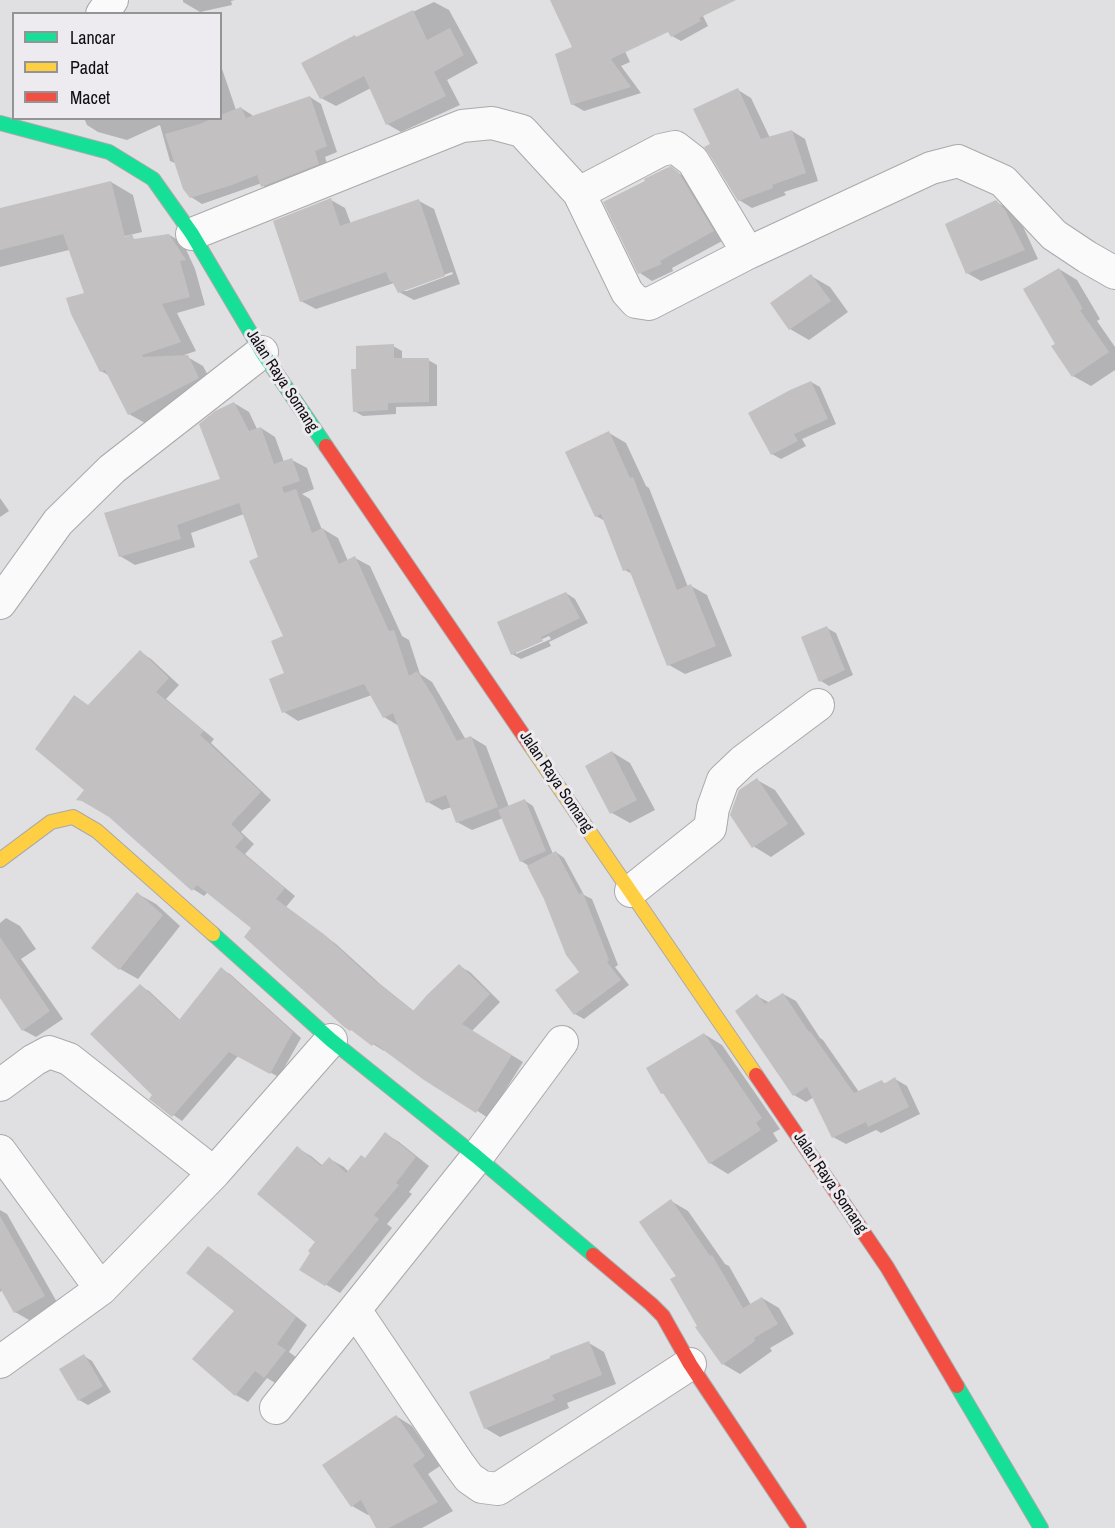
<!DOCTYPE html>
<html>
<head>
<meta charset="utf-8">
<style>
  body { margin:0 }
  #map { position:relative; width:1115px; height:1528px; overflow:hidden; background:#e0dfe1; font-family:"Archivo Narrow",sans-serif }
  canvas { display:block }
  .legend { position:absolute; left:12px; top:12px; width:210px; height:108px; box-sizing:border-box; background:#edebf0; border:2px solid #949396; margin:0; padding:8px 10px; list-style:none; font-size:18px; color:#0f0e10 }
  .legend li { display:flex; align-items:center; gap:12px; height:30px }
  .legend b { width:30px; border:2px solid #949396 }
</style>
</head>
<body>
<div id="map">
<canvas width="1115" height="1528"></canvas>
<ul class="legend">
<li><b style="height:8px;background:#16e098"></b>Lancar</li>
<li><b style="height:8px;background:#ffcf43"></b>Padat</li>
<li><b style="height:8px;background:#f24e42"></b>Macet</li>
</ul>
</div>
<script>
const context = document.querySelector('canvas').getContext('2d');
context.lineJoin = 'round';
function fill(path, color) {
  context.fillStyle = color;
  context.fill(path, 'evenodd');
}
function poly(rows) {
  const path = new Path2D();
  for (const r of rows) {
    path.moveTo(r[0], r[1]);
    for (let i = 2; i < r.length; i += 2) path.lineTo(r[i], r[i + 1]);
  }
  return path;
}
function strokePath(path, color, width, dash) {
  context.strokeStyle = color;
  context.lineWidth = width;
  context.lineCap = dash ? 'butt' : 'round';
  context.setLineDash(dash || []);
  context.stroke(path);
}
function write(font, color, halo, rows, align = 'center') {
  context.font = font + ' "Archivo Narrow",sans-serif';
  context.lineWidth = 6;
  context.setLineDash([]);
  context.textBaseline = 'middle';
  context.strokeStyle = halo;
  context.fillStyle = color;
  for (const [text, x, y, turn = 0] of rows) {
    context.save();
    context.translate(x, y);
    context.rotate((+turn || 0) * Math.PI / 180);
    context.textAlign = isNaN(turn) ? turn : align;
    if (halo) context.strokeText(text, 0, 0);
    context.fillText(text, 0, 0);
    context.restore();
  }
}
fill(poly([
  [183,0,235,0,231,1,232,5,200,12,183,2],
  [552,0,601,0,630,62,621,66,641,93,584,111,572,104,574,48],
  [674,0,695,0,708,26,681,41,672,36],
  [434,2,449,10,478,63,447,80,460,105,401,132,387,124,371,88,336,106,321,98,357,38],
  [220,63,236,110,241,108,252,115,253,117,310,97,321,104,337,152,325,157,329,170,274,192,263,186,262,183,202,204,191,197,177,164,170,161,160,125,127,140,98,132,87,125,84,118,220,118],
  [738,90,751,98,770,138,792,131,805,139,818,181,784,192,786,195,752,208,739,200,712,145],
  [671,168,683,176,726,239,672,268,673,271,652,281,640,273,605,202],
  [111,182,133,195,142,232,0,267,0,210],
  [331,200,345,208,351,224,419,201,434,209,460,284,414,300,399,292,394,283,316,309,301,301],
  [452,272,453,274,407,291,399,291],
  [996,202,1011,210,1020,220,1038,259,981,281,967,273],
  [168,234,183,243,195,269,205,305,177,313,196,351,184,355,203,366,214,387,145,423,129,414,110,376,101,371,86,294,80,276],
  [1059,269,1077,280,1100,319,1097,321,1115,347,1115,370,1091,386,1073,376,1057,344],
  [811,276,830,287,848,312,809,340,790,329,773,304],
  [393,346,402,351,402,360,428,360,437,365,437,406,396,407,396,414,363,416,354,411,358,370],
  [811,382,820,387,836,424,802,439,806,446,781,459,772,454],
  [234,403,249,412,257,429,261,428,275,437,284,462,292,460,307,468,314,489,302,494,310,499,322,530,323,529,338,538,348,561,355,558,370,566,402,636,409,640,420,674,432,682,466,740,471,737,486,746,509,807,524,800,533,806,553,854,556,852,564,858,584,895,592,899,618,965,615,967,629,985,584,1019,575,1014,581,972,529,866,521,861,503,818,472,830,457,822,452,807,442,810,428,802,399,726,384,717,372,695,298,721,284,712,286,674,285,637,244,514,191,533,195,547,135,565,120,556,222,480],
  [609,433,626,443,646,486,649,488,688,587,691,586,707,595,732,656,685,674,669,665,632,574,625,570,605,521,596,516],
  [0,498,9,511,0,517],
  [566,593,575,599,588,623,549,642,551,646,521,659,512,654],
  [549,636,551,639,516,654,516,651],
  [827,628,836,633,853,675,829,686,821,681],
  [140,652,151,659,179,685,166,699,214,739,211,743,271,800,241,832,254,844,245,854,295,896,286,907,336,944,380,984,415,1012,459,966,470,972,500,1002,472,1031,523,1062,488,1118,385,1049,384,1051,373,1044,253,928,208,892,204,896,193,889,110,816,95,806,89,805,79,799,86,790,90,706],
  [612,752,630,763,655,810,630,823,612,813],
  [757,780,775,790,805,834,771,857,753,846],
  [138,894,156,904,180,926,138,979,120,969],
  [6,918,20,926,36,949,21,959,63,1019,36,1037,23,1030,0,996,0,923],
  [221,969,230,974,301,1038,279,1077,238,1056,182,1121,151,1099,154,1095,140,986,149,991,180,1020],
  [783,994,796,1001,820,1038,823,1040,859,1092,882,1082,886,1084,895,1079,907,1086,920,1114,881,1133,876,1130,846,1144,833,1137,814,1097,806,1102,794,1095,737,1012,757,996,770,1003],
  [704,1034,722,1045,780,1129,773,1133,778,1141,728,1174,710,1163,666,1095,662,1093],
  [386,1134,399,1142,429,1166,409,1192,412,1194,387,1224,392,1228,340,1293,302,1270,317,1242,297,1148,311,1156,323,1166,330,1159,344,1167,349,1172,365,1159],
  [671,1201,688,1211,725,1264,729,1266,751,1305,762,1298,779,1308,794,1334,770,1348,772,1351,740,1374,723,1364,699,1326,678,1276],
  [0,1210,7,1214,58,1304,29,1320,15,1312,3,1290,0,1292],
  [208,1248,220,1255,307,1325,289,1352,297,1358,277,1384,267,1378,248,1402,236,1395,236,1311],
  [589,1343,604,1352,616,1384,567,1403,569,1408,500,1437,485,1428],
  [84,1356,92,1361,111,1392,88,1405,79,1400],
  [396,1416,412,1426,440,1466,428,1474,453,1511,422,1528,378,1528,370,1514,368,1515,352,1506]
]), '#0003');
fill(poly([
  [550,0,736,0,699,18,701,21,671,37,668,32,611,59,631,87,571,105,555,54,572,47],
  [413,10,427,40,450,28,464,55,434,72,446,96,386,125,364,76,320,99,301,63,355,35,356,37],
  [738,88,761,139,792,130,806,173,772,185,773,188,738,201,708,152,704,147,710,144,693,109],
  [310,96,327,146,315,151,319,164,261,187,257,175,232,185,190,198,183,189,165,134,200,124,213,118,220,118,220,115,241,107,246,118],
  [671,166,679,173,714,231,660,261,662,264,638,274,603,202,645,181,644,179],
  [111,181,125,237,132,234,134,239,169,234,186,260,180,261,190,297,162,304,181,342,142,355,143,357,188,355,199,378,128,415,105,370,100,372,71,314,66,298,84,293,63,234,0,250,0,208],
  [331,198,340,226,419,199,445,276,398,293,392,281,390,282,386,272,300,302,273,221],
  [996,200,1005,210,1025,250,966,274,945,224],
  [1059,268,1083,309,1080,310,1109,352,1072,377,1051,346,1055,344,1023,289],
  [811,274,831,301,789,330,770,303],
  [394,344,394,358,429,358,429,402,388,403,388,410,353,412,351,369,356,369,356,346],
  [811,381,828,419,794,434,798,441,771,455,748,413,790,390],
  [234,402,249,431,261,427,274,464,292,458,300,481,282,487,284,493,296,489,312,533,323,528,339,564,355,556,389,631,394,630,409,676,417,671,433,696,457,741,471,736,498,807,456,823,446,795,426,803,393,713,383,718,364,684,282,713,269,679,284,673,271,641,283,636,249,561,258,557,239,503,177,525,181,539,119,557,104,513,220,479,199,424,215,411],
  [609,431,630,478,633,477,677,590,691,584,716,646,667,666,629,569,623,571,601,514,595,517,565,452],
  [566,592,580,618,541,637,543,641,511,655,497,622],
  [827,626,845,670,819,682,801,637],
  [140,650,169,678,156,692,204,731,200,735,261,792,231,824,244,837,235,847,285,888,276,899,325,935,368,975,413,1011,427,995,459,964,490,994,462,1024,512,1055,476,1113,424,1080,374,1043,372,1046,351,1030,350,1031,343,1026,244,937,251,928,197,885,192,891,109,817,82,801,76,800,84,790,35,749,74,695,88,705],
  [612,751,637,800,610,814,585,766],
  [757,778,788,824,752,848,730,815,739,790],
  [525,799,546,851,520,862,498,810],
  [556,851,579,894,583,893,609,960,607,962,621,980,574,1015,555,990,579,972,566,955,544,899,527,866],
  [137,892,163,915,119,970,91,948],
  [0,937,50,1011,22,1031,0,998],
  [221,967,293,1032,270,1074,229,1052,172,1117,149,1099,152,1095,90,1034,140,984,179,1020],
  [783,993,809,1032,810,1031,854,1093,882,1080,884,1084,895,1077,909,1107,868,1127,866,1122,832,1138,807,1087,793,1096,735,1011,757,994,765,1004],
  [704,1033,762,1118,756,1123,761,1130,709,1164,663,1093,661,1094,646,1068],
  [385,1132,416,1157,396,1183,399,1185,374,1215,379,1219,325,1286,299,1270,310,1253,308,1251,315,1242,257,1194,297,1146,321,1166,329,1157,346,1173,361,1155,365,1158],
  [671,1199,710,1256,712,1255,743,1308,762,1297,778,1324,754,1338,755,1341,722,1365,695,1327,697,1326,670,1279,676,1276,639,1222],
  [0,1216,45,1296,14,1313,0,1288],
  [208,1246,296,1317,277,1344,286,1350,264,1378,255,1371,235,1396,192,1359,234,1311,186,1273],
  [589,1341,602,1375,552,1395,555,1400,484,1429,469,1392,550,1358,550,1356],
  [84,1354,103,1386,78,1401,59,1369],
  [396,1415,425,1456,413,1465,438,1502,389,1528,376,1528,361,1500,351,1507,322,1465]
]), '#c2c0c1');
const street = poly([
  [102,14,112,0],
  [579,193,661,150,675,147,693,161,748,253],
  [192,234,462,126,492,123,522,131,579,193,627,292,636,302,649,304,748,253,931,168,958,161,1003,181,1054,235,1087,257,1115,273],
  [0,603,58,522,112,469,262,352],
  [631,891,710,828,713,808,723,780,743,761,818,705],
  [0,1085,34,1060,49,1052,69,1059,214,1173],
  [0,1151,101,1289],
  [355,1310,458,1463,469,1478,482,1487,498,1489,690,1364],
  [0,1362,101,1289,214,1173,331,1040],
  [276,1408,477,1157,562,1042]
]);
const fast = poly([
  [0,123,109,152,153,179,192,234,262,352,326,446],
  [213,934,331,1040,477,1157,593,1255],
  [957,1386,1041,1528]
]);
const slow = poly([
  [530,745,756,1075],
  [0,860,51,822,73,817,97,831,213,934]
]);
const jam = poly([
  [326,446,530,745],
  [756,1075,887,1267,957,1386],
  [593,1255,651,1304,663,1316,690,1364,799,1528]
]);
strokePath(street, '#aaa9ab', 34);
strokePath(fast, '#aaa9ab', 16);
strokePath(slow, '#aaa9ab', 16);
strokePath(jam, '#aaa9ab', 16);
strokePath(street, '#fafafa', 32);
strokePath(fast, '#16e098', 14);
strokePath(slow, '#ffcf43', 14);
strokePath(jam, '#f24e42', 14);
write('16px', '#0f0e10', '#edebf0', [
  ["Jalan Raya Somang",282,381,57],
  ["Jalan Raya Somang",556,782,56],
  ["Jalan Raya Somang",830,1183,56]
]);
</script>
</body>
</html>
